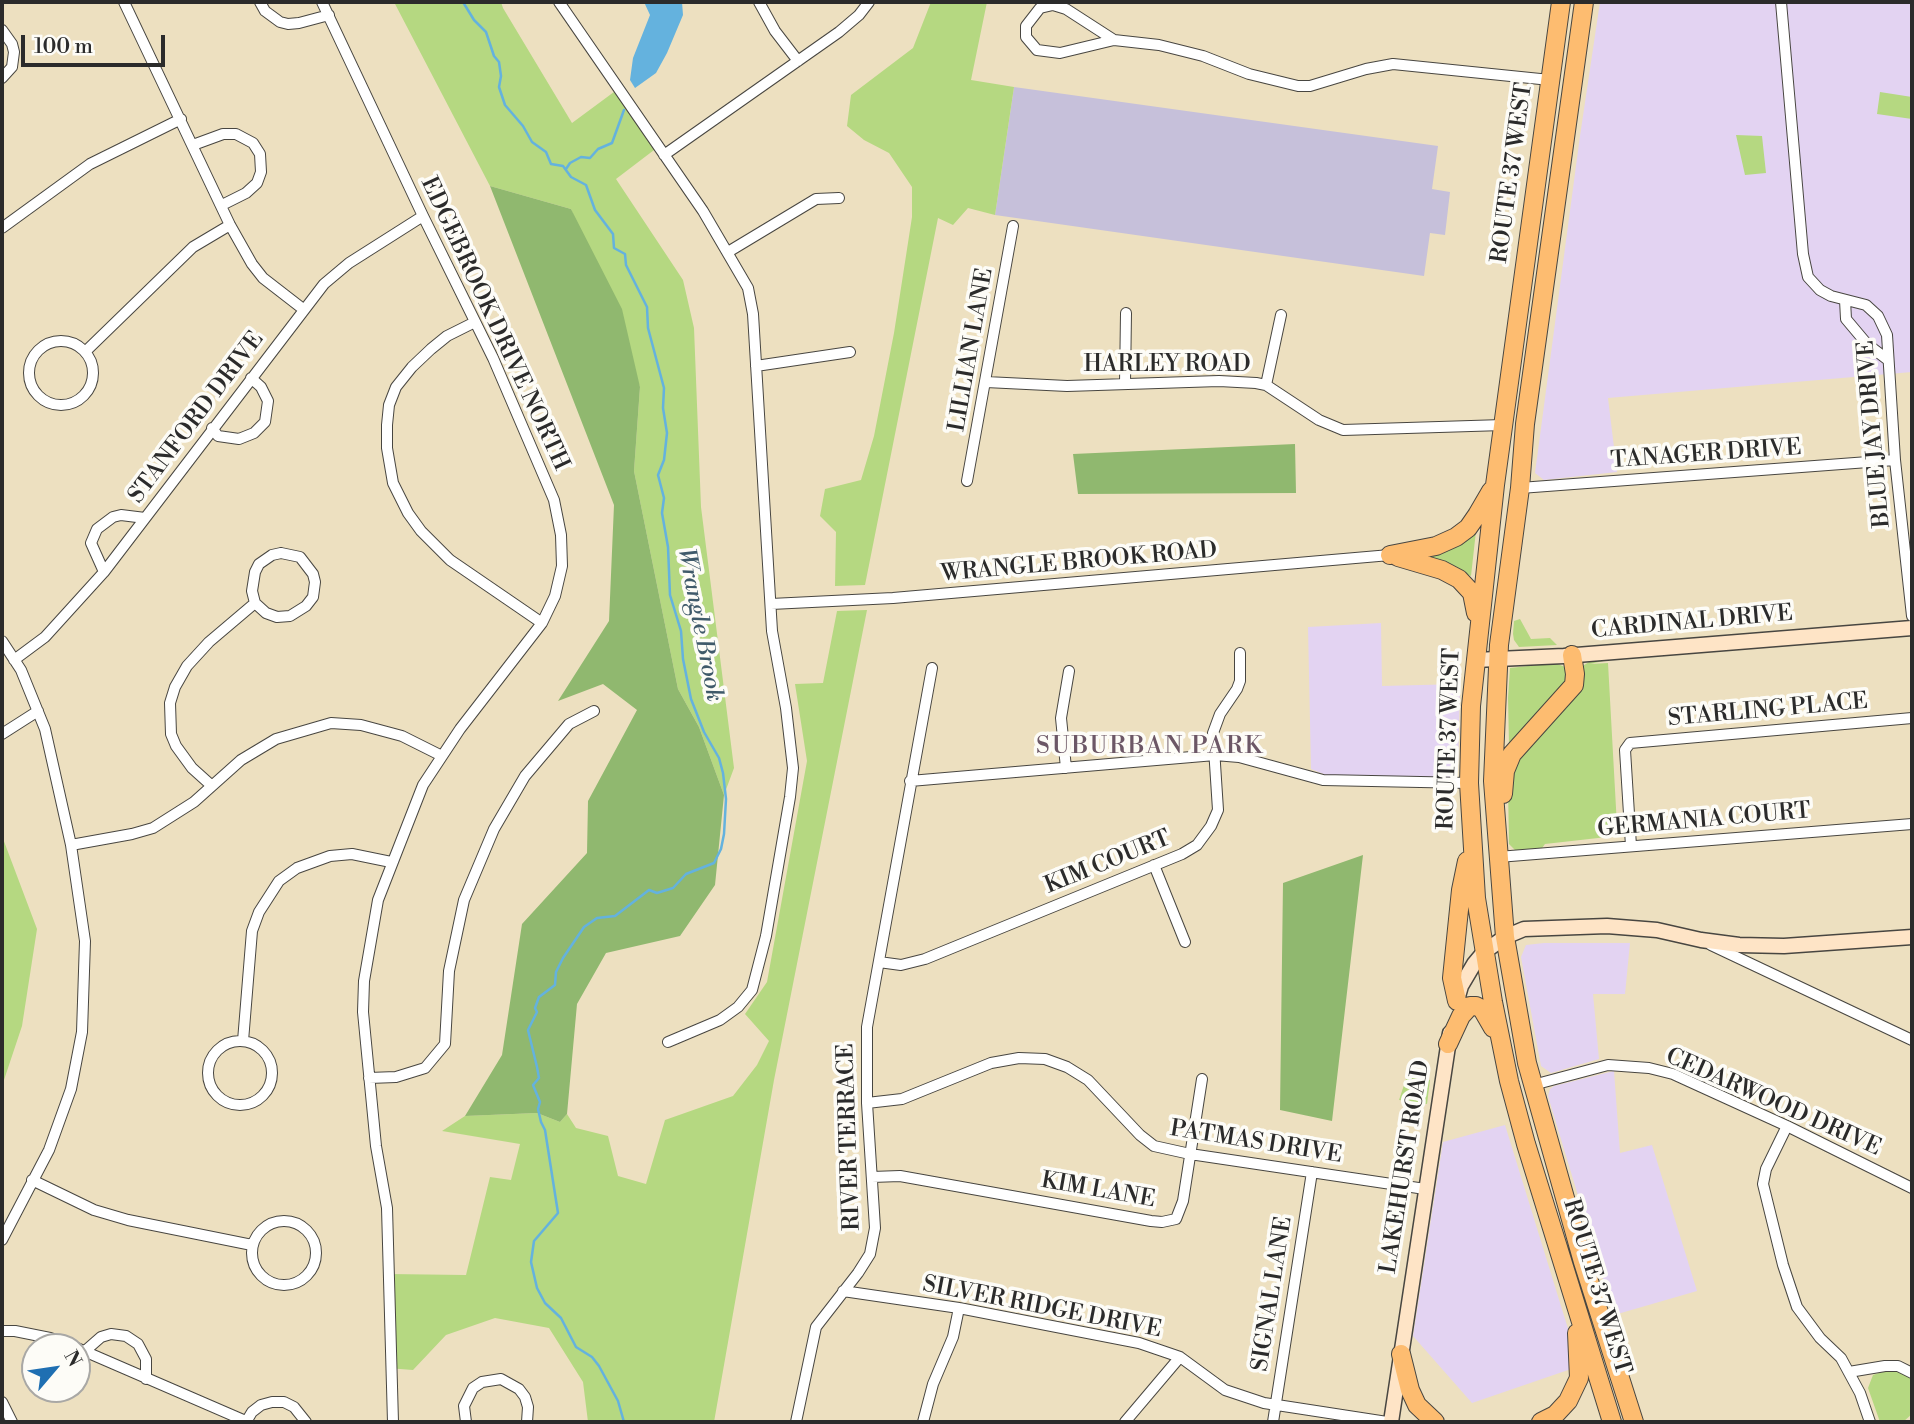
<!DOCTYPE html>
<html>
<head>
<meta charset="utf-8">
<style>
  body { margin:0 }
  #map { position:relative; width:1914px; height:1424px; overflow:hidden; background:#ede0c0; font-family:"Libre Bodoni",serif }
  canvas { display:block }
  .frame { position:absolute; inset:0; border:4px solid #2b2b2b; pointer-events:none }
  .north { position:absolute; left:21px; top:1333px; width:70px; height:70px; box-sizing:border-box; background:#fdfcf7; border:2px solid #a9a8a5; border-radius:50%; rotate:61deg; font-size:19px; font-weight:700; line-height:28px; text-align:center; color:#2b2b2b }
  .north::after { content:''; display:block; margin:auto; width:24px; height:32px; background:#1f6fb2; clip-path:polygon(50% 0,100% 100%,50% 72%,0 100%) }
  .scale { position:absolute; left:21px; top:35px; width:144px; height:32px; box-sizing:border-box; border:4px solid #2b2b2b; border-top:0; padding-left:9px; font-size:21px; line-height:24px; white-space:nowrap; color:#2b2b2b; -webkit-text-stroke:5px #fdfcf7; paint-order:stroke }
</style>
</head>
<body>
<div id="map">
<canvas width="1914" height="1424"></canvas>
<div class="frame"></div>
<div class="north">N</div>
<div class="scale">100 m</div>
</div>
<script>
const context = document.querySelector('canvas').getContext('2d');
context.lineJoin = 'round';
function fill(path, color) {
  context.fillStyle = color;
  context.fill(path, 'evenodd');
}
function poly(rows) {
  const path = new Path2D();
  for (const r of rows) {
    if (r.length === 3) {
      path.moveTo(r[0] + r[2], r[1]);
      path.arc(r[0], r[1], r[2], 0, 2 * Math.PI);
      continue;
    }
    path.moveTo(r[0], r[1]);
    for (let i = 2; i < r.length; i += 2) path.lineTo(r[i], r[i + 1]);
  }
  return path;
}
function strokePath(path, color, width, dash) {
  context.strokeStyle = color;
  context.lineWidth = width;
  context.lineCap = dash ? 'butt' : 'round';
  context.setLineDash(dash || []);
  context.stroke(path);
}
function write(font, color, halo, rows, align = 'center') {
  context.font = font + ' "Libre Bodoni",serif';
  context.lineWidth = 7;
  context.setLineDash([]);
  context.textBaseline = 'middle';
  context.strokeStyle = halo;
  context.fillStyle = color;
  for (const [text, x, y, turn = 0] of rows) {
    context.save();
    context.translate(x, y);
    context.rotate((+turn || 0) * Math.PI / 180);
    context.textAlign = isNaN(turn) ? turn : align;
    if (halo) context.strokeText(text, 0, 0);
    context.fillText(text, 0, 0);
    context.restore();
  }
}
fill(poly([
  [1600,2,1912,2,1912,372,1608,398,1617,472,1544,480,1535,473,1580,136],
  [1381,623,1382,686,1460,684,1458,770,1455,776,1448,778,1326,775,1311,769,1308,627],
  [1544,943,1630,943,1625,994,1593,994,1599,1059,1551,1073,1541,1066,1521,957,1526,945],
  [1614,1071,1620,1153,1652,1145,1697,1291,1614,1315,1548,1096,1550,1089,1554,1086],
  [1505,1125,1574,1348,1574,1368,1472,1403,1413,1336,1443,1142]
]), '#e3d3f2');
fill(poly([
  [1014,87,1438,146,1432,189,1450,192,1445,235,1430,233,1424,276,995,215]
]), '#c6c0da');
fill(poly([
  [394,2,501,2,503,8,572,123,618,89,658,147,616,179,683,280,694,328,701,507,734,768,724,795,699,727,678,689,634,471,640,387,571,209,490,186],
  [931,2,987,2,971,80,1014,87,995,215,968,208,953,225,938,218,865,585,835,586,836,532,820,516,825,489,861,480,874,436,894,333,912,217,912,187,889,153,864,140,847,126,851,95,913,48],
  [1880,92,1912,97,1912,119,1877,114],
  [1736,135,1762,136,1766,173,1745,175],
  [1476,531,1471,576,1426,555],
  [867,610,774,1080,714,1422,588,1422,583,1382,549,1328,495,1318,446,1335,413,1370,387,1368,388,1274,466,1275,490,1177,511,1180,520,1144,442,1131,465,1116,537,1113,560,1122,567,1114,576,1128,608,1136,618,1176,646,1184,665,1120,733,1096,757,1065,769,1041,745,1014,767,982,807,761,795,684,823,683,837,611],
  [1520,619,1531,639,1550,638,1557,645,1519,647,1514,640,1513,634,1514,621],
  [1608,660,1590,664,1608,663,1617,826,1607,837,1545,844,1542,848,1516,851,1509,844,1508,787,1510,772,1581,667,1589,662],
  [1555,663,1565,667,1570,679,1511,744,1509,744,1508,698,1510,668],
  [2,836,37,929,22,1026,2,1086],
  [1407,1076,1430,1080,1427,1104,1399,1100],
  [1888,1370,1904,1373,1912,1379,1912,1414,1903,1422,1880,1422,1868,1388,1873,1375]
]), '#b5d881');
fill(poly([
  [490,186,571,209,622,309,640,387,634,471,678,689,699,727,724,795,715,885,680,936,606,953,577,1004,567,1114,560,1122,537,1113,465,1116,502,1055,522,924,587,853,588,801,637,710,603,684,558,701,609,621,614,505],
  [1295,444,1296,493,1078,494,1073,454],
  [1363,855,1332,1121,1280,1110,1283,883]
]), '#90b86f');
fill(poly([
  [644,2,682,2,683,15,667,53,656,73,635,88,630,80,633,58,650,15]
]), '#64b2de');
strokePath(poly([
  [463,2,474,20,486,32,494,56,499,62,501,76,499,87,505,105,523,126,532,142,546,152,551,164,563,166,571,177,586,185,595,210,613,234,614,248,625,254,626,265,647,307,648,328,664,388,663,408,667,433,664,460,658,475,664,498,662,513,668,547,670,595,681,631,683,659,691,699,704,732,719,758,723,773,726,799,724,834,721,849,714,863,686,874,673,888,657,893,649,890,615,916,597,918,584,927,563,958,556,972,555,985,539,997,535,1008,537,1012,528,1030,537,1067,539,1078,533,1085,540,1102,538,1109,541,1122,545,1130,558,1213,534,1241,531,1262,537,1288,545,1303,561,1318,576,1347,592,1357,599,1366,618,1401,624,1422],
  [566,169,570,163,581,157,590,158,598,149,612,143,624,110]
]), '#64b2de', 2.5);
const street = poly([
  [124,2,230,225,252,264,263,278,303,309],
  [260,2,265,11,280,22,288,24,299,23,329,15],
  [322,2,423,216,493,358,554,500,561,535,562,566,555,596,542,623,460,729,423,785,378,900,364,981,363,1012,376,1146,387,1208,393,1422],
  [559,2,703,211,748,288,753,314,772,631,786,708,793,768,790,797,766,936,752,990,738,1007,720,1020,668,1042],
  [759,2,775,31,798,61],
  [1781,2,1803,254,1808,277,1820,290,1831,296,1866,305,1878,316,1887,335,1895,460,1912,616],
  [1053,5,1066,9,1114,40,1060,53,1037,50,1026,37,1026,26,1040,8,1053,5],
  [2,30,12,44,14,52,12,67,2,78],
  [1114,40,1159,45,1203,56,1249,74,1298,86,1310,86,1366,69,1393,64,1550,80],
  [193,145,223,134,236,134,253,143,260,154,261,172,257,183,246,193,222,205],
  [664,155,839,32,859,15,869,2],
  [2,228,90,164,181,119],
  [728,252,816,199,839,198],
  [1845,300,1846,319,1867,344,1888,360],
  [475,322,447,336,431,349,412,367,396,387,389,405,387,425,387,448,393,483,408,513,421,531,450,560,542,623],
  [61,373,32],
  [86,351,193,247,230,225],
  [756,366,850,352],
  [986,382,1067,386,1219,381,1256,383,1266,385,1319,420,1343,430,1503,425],
  [1125,383,1126,313],
  [1266,385,1281,315],
  [212,428,218,436,239,439,254,433,265,422,268,401,261,387,251,378],
  [967,481,1013,226],
  [1520,488,1895,460],
  [281,553,300,557,313,574,315,582,313,597,306,606,290,616,277,617,266,613,255,603,252,591,255,572,259,564,272,555,281,553],
  [104,572,91,543,97,529,113,517,121,515,145,518],
  [771,604,893,598,1390,555],
  [2,641,21,670,45,729,71,845,85,941,82,1032,71,1089,49,1150,2,1240],
  [14,660,45,637,104,572,324,284,349,263,423,216],
  [2,734,38,711],
  [1066,768,1061,718,1069,671],
  [910,781,1215,755,1239,757,1323,780,1469,783],
  [212,786,192,768,176,746,171,734,170,703,175,687,187,666,209,642,255,603],
  [71,845,132,834,153,828,194,802,241,760,276,739,331,723,361,725,402,736,442,756],
  [1631,846,1625,750,1630,743,1912,718],
  [1498,857,1912,824],
  [1154,865,1185,942],
  [1711,945,1912,1040],
  [879,962,901,965,925,959,1182,854,1197,845,1211,826,1218,810,1213,733,1220,714,1237,689,1240,681,1240,653],
  [240,1073,32],
  [243,1041,252,931,259,912,279,881,297,868,330,856,352,854,391,862],
  [369,1078,396,1077,425,1068,445,1044,449,971,464,900,494,829,525,776,569,724,594,711],
  [1533,1085,1608,1065,1649,1068,1673,1074,1787,1126,1912,1188],
  [867,1103,902,1099,991,1063,1019,1058,1045,1059,1067,1067,1088,1080,1140,1135,1154,1146,1190,1154,1425,1189],
  [1787,1126,1766,1169,1763,1184,1783,1265,1797,1307,1820,1338,1841,1358,1860,1393,1870,1422],
  [872,1177,900,1176,1151,1221,1162,1222,1176,1219,1183,1201,1202,1079],
  [32,1180,94,1210,128,1220,252,1245],
  [284,1253,32],
  [843,1291,959,1308,1139,1343,1180,1357,1225,1390,1264,1403,1387,1422],
  [2,1331,15,1331,50,1338,75,1347],
  [77,1348,248,1422],
  [85,1351,101,1337,111,1334,126,1336,138,1344,146,1359,146,1379],
  [1849,1372,1885,1366,1898,1366,1912,1373],
  [2,1402,12,1422],
  [246,1422,252,1412,261,1405,272,1402,284,1402,294,1407,306,1422],
  [466,1422,464,1406,473,1388,482,1382,501,1379,519,1389,525,1397,528,1407,527,1422],
  [796,1422,816,1327,858,1273,870,1254,875,1228,867,1103,867,1027,932,668],
  [923,1422,933,1384,953,1337,959,1308],
  [1125,1422,1180,1357],
  [1273,1422,1312,1172]
]);
const secondary = poly([
  [1475,660,1564,656,1912,628],
  [1457,1000,1461,986,1474,964,1484,952,1505,937,1524,929,1607,926,1657,930,1701,940,1739,945,1784,946,1912,937],
  [1391,1422,1450,1033]
]);
const highway = poly([
  [1561,2,1495,485,1471,706,1469,783,1476,898,1493,1002,1509,1081,1526,1144,1612,1422],
  [1584,2,1525,424,1520,488,1499,645,1493,781,1505,937,1527,1063,1583,1262,1634,1422],
  [1390,555,1436,546,1456,537,1468,528,1477,515,1491,491],
  [1398,557,1442,570,1459,579,1472,593,1476,613],
  [1503,794,1505,771,1512,754,1574,685,1575,674,1572,655],
  [1457,1001,1452,978,1461,890,1467,861],
  [1448,1044,1461,1016,1470,1006,1476,1006,1482,1009,1493,1028],
  [1401,1354,1410,1390,1417,1405,1435,1422],
  [1541,1422,1555,1415,1568,1401,1579,1378,1577,1333]
]);
strokePath(street, '#484641', 12);
strokePath(secondary, '#484641', 17);
strokePath(highway, '#484641', 20);
strokePath(street, '#fff', 10);
strokePath(secondary, '#fee4c6', 14);
strokePath(highway, '#fdbc70', 18);
write('23px', '#2b2b2b', '#fdfcf7', [
  ["ROUTE 37 WEST",1513,173,-82],
  ["EDGEBROOK DRIVE NORTH",494,324,65],
  ["LILLIAN LANE",972,350,-80],
  ["HARLEY ROAD",1167,365],
  ["STANFORD DRIVE",197,418,-53],
  ["BLUE JAY DRIVE",1875,434,-95],
  ["TANAGER DRIVE",1706,455,-4],
  ["WRANGLE BROOK ROAD",1079,563,-5],
  ["CARDINAL DRIVE",1692,623,-5],
  ["STARLING PLACE",1768,711,-5],
  ["ROUTE 37 WEST",1450,739,-88],
  ["GERMANIA COURT",1704,821,-5],
  ["KIM COURT",1108,863,-22],
  ["CEDARWOOD DRIVE",1773,1103,24],
  ["RIVER TERRACE",850,1137,-92],
  ["PATMAS DRIVE",1256,1143,9],
  ["LAKEHURST ROAD",1406,1167,-81],
  ["KIM LANE",1098,1191,10],
  ["ROUTE 37 WEST",1596,1287,73],
  ["SIGNAL LANE",1273,1294,-81],
  ["SILVER RIDGE DRIVE",1042,1308,11]
]);
write('italic 24px', '#3f5a6a', '#fdfcf7', [
  ["Wrangle Brook",699,625,79]
]);
context.letterSpacing = '2px';
write('24px', '#6c5766', '#fdfcf7', [
  ["SUBURBAN PARK",1150,747]
]);
context.letterSpacing = '0px';
</script>
</body>
</html>
